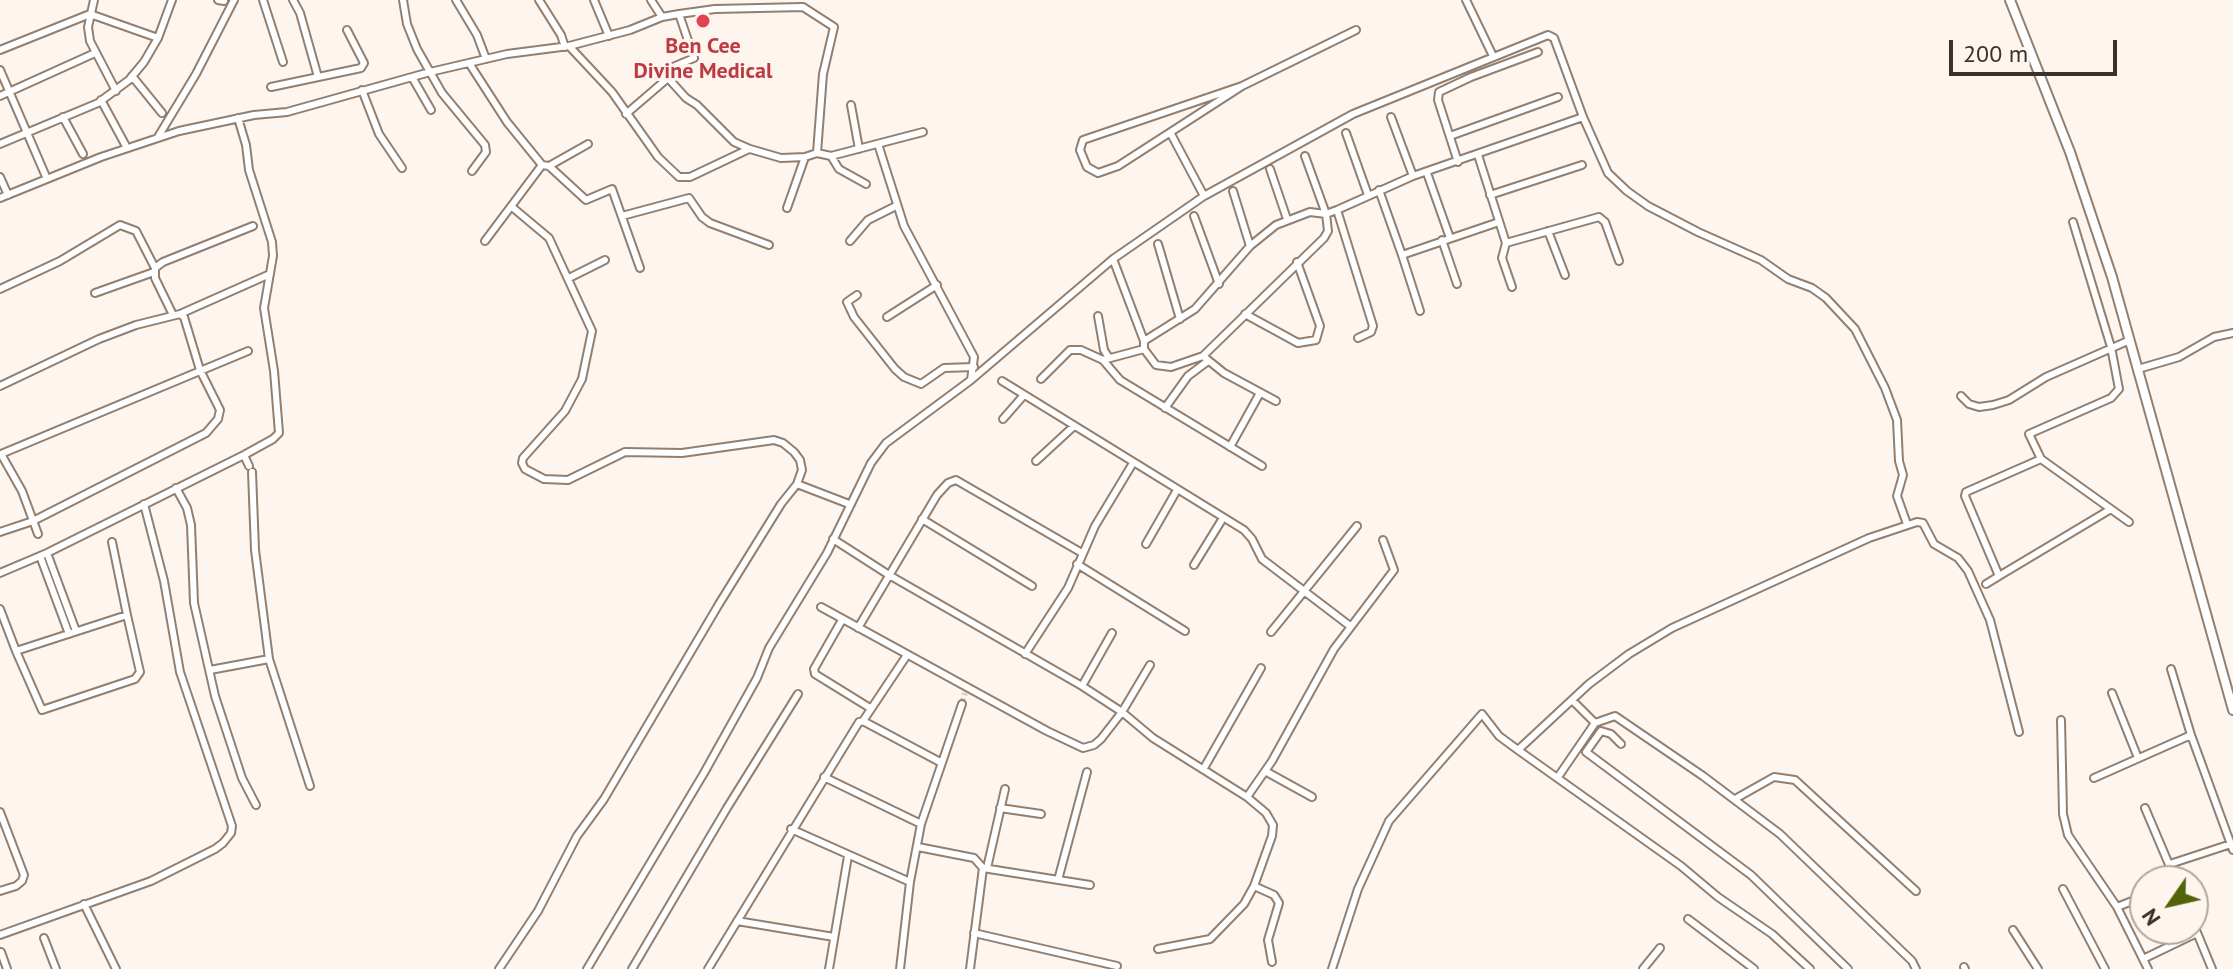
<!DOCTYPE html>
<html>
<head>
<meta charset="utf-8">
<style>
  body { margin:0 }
  #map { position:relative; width:2233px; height:969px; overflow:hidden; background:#fef5ee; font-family:"PT Sans",sans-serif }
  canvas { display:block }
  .north { position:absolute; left:2129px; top:865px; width:80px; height:80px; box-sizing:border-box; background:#fef5ee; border:2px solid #b0a7a0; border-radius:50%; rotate:236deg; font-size:22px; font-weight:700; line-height:32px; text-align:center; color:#3a312b }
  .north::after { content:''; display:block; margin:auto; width:28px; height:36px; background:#536309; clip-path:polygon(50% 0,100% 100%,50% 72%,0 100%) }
  .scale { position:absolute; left:1949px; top:40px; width:168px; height:36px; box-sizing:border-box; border:4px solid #3a312b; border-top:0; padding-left:10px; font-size:24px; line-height:28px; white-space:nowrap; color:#3a312b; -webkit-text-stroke:6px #fef5ee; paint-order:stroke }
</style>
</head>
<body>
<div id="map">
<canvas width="2233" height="969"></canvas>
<div class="north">N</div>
<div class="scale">200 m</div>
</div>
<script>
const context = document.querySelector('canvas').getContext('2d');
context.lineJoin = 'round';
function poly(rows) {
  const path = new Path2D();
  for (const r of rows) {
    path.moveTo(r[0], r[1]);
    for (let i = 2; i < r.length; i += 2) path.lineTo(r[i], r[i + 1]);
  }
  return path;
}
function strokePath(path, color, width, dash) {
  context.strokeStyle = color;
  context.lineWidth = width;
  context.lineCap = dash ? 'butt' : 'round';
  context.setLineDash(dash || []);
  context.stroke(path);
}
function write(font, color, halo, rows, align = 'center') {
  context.font = font + ' "PT Sans",sans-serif';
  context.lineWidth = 6;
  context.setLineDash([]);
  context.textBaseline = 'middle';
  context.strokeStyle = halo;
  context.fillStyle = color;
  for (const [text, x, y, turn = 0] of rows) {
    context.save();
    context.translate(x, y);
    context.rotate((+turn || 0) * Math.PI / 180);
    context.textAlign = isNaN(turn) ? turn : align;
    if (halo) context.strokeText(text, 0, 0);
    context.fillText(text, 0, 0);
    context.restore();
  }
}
strokePath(poly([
  [962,704,965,693]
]), '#d7cec7', 6, [6, 3]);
const street = poly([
  [94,0,88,27,90,41,116,91],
  [218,0,224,1],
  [263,0,283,62],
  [293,0,300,13,318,77],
  [403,0,407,24,417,49,442,93,485,145,486,152,472,171],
  [456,0,477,35,486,59],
  [539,0,561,35,565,47],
  [594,0,609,36],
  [651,0,662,17],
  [1466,0,1493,56],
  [569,46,612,92,658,157,679,177,690,177,749,149],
  [0,50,90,14,158,38],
  [469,63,507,122,542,165,549,166,588,144],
  [0,70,47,179],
  [132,76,162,113],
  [412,77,431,110],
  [1242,86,1118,166,1098,173,1087,167,1080,150,1083,140,1242,86,1356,30],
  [271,87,361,68,364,63,347,30],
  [362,90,379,134,402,168],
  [0,96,95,53],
  [101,100,127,148],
  [851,105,859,149],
  [626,114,668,78],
  [63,117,83,154],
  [1391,117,1413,176],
  [1346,133,1368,195],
  [1171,134,1204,196],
  [1450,136,1558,97],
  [158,137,196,74,234,0],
  [0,144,98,103,129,80,144,62,158,38,172,0],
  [878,144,904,226,974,357,971,380],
  [817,153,831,156,923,132],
  [1478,155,1506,243,1502,258,1512,287],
  [831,156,839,169,866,184],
  [1305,156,1326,214,1328,231,1324,238,1203,356,1171,367,1156,365,1144,349,1144,341,1195,309,1250,246,1276,225,1310,212,1326,214,1337,210,1413,176,1583,117],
  [1458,162,1438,100,1439,92,1471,77,1538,52],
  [549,166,586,200,612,189,640,268],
  [1270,169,1287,219],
  [1427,173,1450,238],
  [0,177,8,195],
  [1379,190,1402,255,1499,222],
  [1233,191,1250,246],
  [1490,195,1582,165],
  [0,198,101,157,179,131,254,115,287,112,430,72,507,54,569,46,630,30,662,17,679,14,715,9,803,7,834,27,823,74,817,153,805,157,781,158,750,149,734,142,697,105,686,98,668,78,667,73,668,69,694,58,679,14],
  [787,208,805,157],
  [1337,210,1373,326,1371,332,1358,338],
  [622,216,689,198,702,217,710,223,769,245],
  [1194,216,1219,284],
  [2073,222,2111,347,2119,389,2111,398,2029,434,2041,459,2129,522],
  [1548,231,1565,275],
  [1442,240,1457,284],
  [485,241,542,165],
  [850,241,868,220,896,206],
  [1506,243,1599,217,1605,222,1619,261],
  [1158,244,1180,319],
  [1402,255,1420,311],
  [1113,259,1144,341],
  [569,278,605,260],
  [0,289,60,261,120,225,136,231,155,268],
  [95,293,154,272],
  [857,295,847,302,854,317,895,369,904,377,921,384,944,368,974,367],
  [180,314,270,274],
  [1245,314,1298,343,1316,340,1320,326,1297,262],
  [173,315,155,278,155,268,163,262,253,226],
  [1098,316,1104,350,1109,358],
  [887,317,937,285],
  [1203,356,1224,373,1276,401],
  [1103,360,1120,380,1262,466],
  [2138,369,2179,357,2214,337,2233,333],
  [1041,379,1070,350,1081,350,1103,360,1144,349],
  [1002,381,1244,530,1252,539,1262,559,1350,626],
  [0,386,99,339,136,325,180,314,184,317,200,370,220,410,218,419,206,433,33,521,0,532],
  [1961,396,1969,404,1979,407,1993,405,2009,400,2046,377,2130,340],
  [1165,408,1188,376,1208,361],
  [1003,419,1024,395],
  [1230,447,1260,393],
  [1,454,248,351],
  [1,454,22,491,38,534],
  [244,455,249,466],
  [2041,459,1966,492,1965,496,1999,576,2111,509],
  [1036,461,1074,426],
  [252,472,255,550,269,659,310,786],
  [797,484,849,504],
  [176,488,187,508,191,525,194,603,215,696,242,778,256,805],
  [922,519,1032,586],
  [833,539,889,575,1082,686,1122,712,1153,738,1247,797,1266,813,1273,825,1272,836,1254,886,1244,904,1210,939,1158,949],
  [112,542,127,615],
  [1146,544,1177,490],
  [47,553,76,631],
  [40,556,69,634],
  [1077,564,1185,631],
  [1194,565,1223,518],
  [0,573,47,553,244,455,273,439,279,433,274,371,264,308,273,256,272,242,249,170,246,145,238,118],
  [1986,584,1999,576],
  [821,607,1047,731,1083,748,1094,745,1101,739,1122,712,1150,665],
  [0,609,16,651,42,710,135,679,140,672,127,615,16,651],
  [842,620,814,669,815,674,870,708],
  [858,628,937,495,948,483,956,480,1082,553],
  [1271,632,1357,526],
  [1025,654,1068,588,1095,526,1133,463],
  [2171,669,2191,735,2233,850],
  [210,670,269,659],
  [1082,686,1112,633],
  [2112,693,2138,758],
  [1572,700,1595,723],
  [2061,720,2063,814,2068,835,2117,907,2148,969],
  [863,721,907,655],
  [1621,744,1611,734,1601,731,1586,752,1751,875,1848,969],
  [1518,750,1589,684,1629,654,1672,628,1869,538,1917,522,1923,523,1934,544,1958,558,1968,571,1990,620,2019,732],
  [1204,768,1261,668],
  [1265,771,1312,797],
  [824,777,921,824],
  [1558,777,1595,723,1615,716,1703,776,1780,834,1912,961,1916,969],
  [2094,778,2191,735],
  [1247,797,1272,761,1334,649,1394,570,1383,540],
  [1735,799,1774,777,1795,780,1916,891],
  [1000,808,1041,814],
  [2145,808,2176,881],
  [0,812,24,875,22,881,16,886,0,891],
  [791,829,910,882],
  [918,847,974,858,983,868,1090,885],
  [2170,864,2231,844],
  [987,868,1005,789],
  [1058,880,1087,772],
  [1254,886,1274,895,1279,903,1268,940,1272,962],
  [2063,889,2105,969],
  [84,904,116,969],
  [2117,907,2145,896],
  [1688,919,1754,969],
  [737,921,834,937],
  [2193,923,2212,969],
  [2013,930,2038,969],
  [974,933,1117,966],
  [0,935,151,881,215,849,223,843,231,833,232,826,180,672,164,581,144,504],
  [44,938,56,969],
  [1,952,7,969],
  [2143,959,2197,933],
  [1964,967,1965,969],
  [499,969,538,911,577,836,604,799,719,604,781,504,797,484,802,470,800,460,794,452,783,443,774,440,682,453,625,452,568,480,544,479,525,469,522,463,523,458,565,411,582,379,592,331,549,238,512,207],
  [587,969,704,773,757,678,769,648,827,553,871,463,886,443,971,380,1113,259,1204,196,1353,114,1548,35,1554,38,1583,117,1608,173,1627,191,1648,206,1698,232,1761,260,1788,279,1812,288,1826,298,1855,329,1885,388,1897,420,1899,461,1903,475,1897,496,1907,524],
  [632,969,727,808,798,694],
  [708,969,859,722,863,721,940,762],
  [829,969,848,856],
  [900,969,910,882,921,824,962,704],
  [970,969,983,868],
  [1332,969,1358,889,1389,821,1482,714,1499,736,1518,750,1681,866,1718,897,1772,934,1810,969],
  [1643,969,1660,948]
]);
const secondary = poly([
  [2010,0,2070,152,2112,277,2233,710]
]);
strokePath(street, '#937f6f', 10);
strokePath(secondary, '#937f6f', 12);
strokePath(street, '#fff', 6);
strokePath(secondary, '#fff', 8);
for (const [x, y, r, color] of [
  [703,21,8,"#e0444e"]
]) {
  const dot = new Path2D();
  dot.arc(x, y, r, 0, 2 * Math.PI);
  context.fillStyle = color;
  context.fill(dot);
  strokePath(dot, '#fef5ee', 3);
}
write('bold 22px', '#be3a42', '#fef5ee', [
  ["Ben Cee",703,47],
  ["Divine Medical",703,72]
]);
</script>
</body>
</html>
